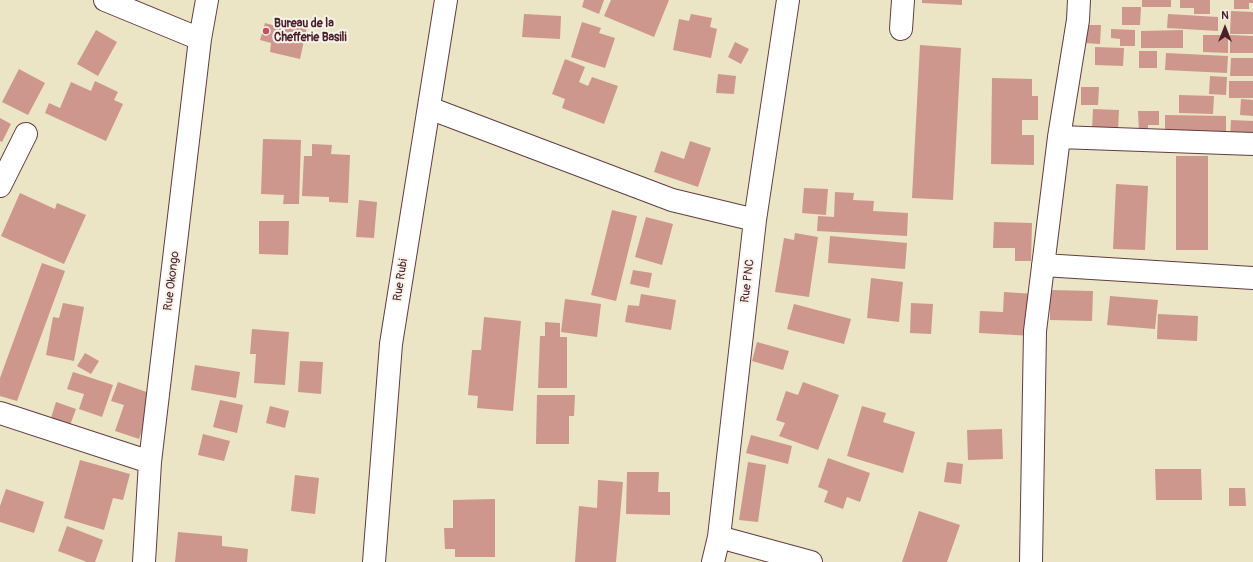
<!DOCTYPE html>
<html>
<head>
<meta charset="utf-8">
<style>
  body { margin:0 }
  #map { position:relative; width:1253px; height:562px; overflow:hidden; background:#ebe4c5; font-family:Pangolin,sans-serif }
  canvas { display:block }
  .north { position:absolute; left:1205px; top:8px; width:40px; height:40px; -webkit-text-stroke:3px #f7f3e8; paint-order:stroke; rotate:0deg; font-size:11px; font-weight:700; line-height:16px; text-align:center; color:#4a1f2b }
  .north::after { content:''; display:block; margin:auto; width:14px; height:18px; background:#4a1f2b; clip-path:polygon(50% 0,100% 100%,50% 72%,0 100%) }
</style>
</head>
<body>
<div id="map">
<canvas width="1253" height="562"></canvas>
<div class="north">N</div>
</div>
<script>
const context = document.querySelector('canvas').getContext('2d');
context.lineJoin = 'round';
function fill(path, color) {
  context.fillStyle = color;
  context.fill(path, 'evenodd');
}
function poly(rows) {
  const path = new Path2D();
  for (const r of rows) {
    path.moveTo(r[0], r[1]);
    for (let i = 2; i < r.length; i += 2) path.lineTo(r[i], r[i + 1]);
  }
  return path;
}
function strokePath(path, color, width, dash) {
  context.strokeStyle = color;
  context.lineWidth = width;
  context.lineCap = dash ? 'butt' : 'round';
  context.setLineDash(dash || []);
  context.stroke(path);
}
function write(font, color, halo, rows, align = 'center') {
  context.font = font + ' Pangolin,sans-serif';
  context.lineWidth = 4;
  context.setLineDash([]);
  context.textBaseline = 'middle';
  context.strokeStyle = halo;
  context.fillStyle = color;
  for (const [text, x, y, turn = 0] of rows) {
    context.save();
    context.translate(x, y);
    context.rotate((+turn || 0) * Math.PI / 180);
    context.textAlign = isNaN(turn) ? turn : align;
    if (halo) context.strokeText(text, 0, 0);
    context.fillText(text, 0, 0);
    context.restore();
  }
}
fill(poly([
  [584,0,604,0,599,14,582,7],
  [611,0,669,0,654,37,604,16],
  [922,0,962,0,962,5,922,3],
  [1142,0,1171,0,1171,7,1142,7],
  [1180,0,1210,0,1210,14,1194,14,1194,8,1180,8],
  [1234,0,1253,0,1253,3,1249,3,1249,9,1234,9],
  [1122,7,1141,7,1140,25,1122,25],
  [1231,11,1253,12,1253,34,1230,34],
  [524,14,561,16,560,39,522,37],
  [691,14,712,18,710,27,717,29,711,58,673,50,679,19,689,21],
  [1168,14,1218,17,1218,31,1167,28],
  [277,20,307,27,300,59,270,52,271,43,260,40,265,23,276,26],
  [582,22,601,28,599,33,615,38,605,68,571,57],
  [1085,25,1101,25,1100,44,1084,43],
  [1111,29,1135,30,1135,46,1120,46,1120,39,1111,38],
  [96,30,117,42,98,76,77,64],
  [1183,30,1183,48,1141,48,1141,31],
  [1203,35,1228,35,1228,53,1203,52],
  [1230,35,1253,36,1253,53,1230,53],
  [735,42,749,49,741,64,728,57],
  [920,45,961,48,953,200,912,198],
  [1095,47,1124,48,1123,66,1095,65],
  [1139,51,1157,51,1157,68,1139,68],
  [1166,53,1228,56,1227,73,1165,70],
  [1231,58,1253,58,1253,76,1230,76],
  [565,59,585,67,579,82,588,86,592,77,618,86,604,124,562,108,565,99,552,94],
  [19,69,45,83,28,115,2,102],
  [718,74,736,76,734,94,716,93],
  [1210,76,1227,77,1226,95,1209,94],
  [992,78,1032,79,1032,96,1038,96,1038,120,1022,120,1022,135,1034,135,1034,165,991,164],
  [95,81,118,92,114,100,123,104,106,141,45,113,49,103,60,108,71,82,91,91],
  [1229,81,1253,81,1253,98,1229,98],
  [1081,87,1099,87,1098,105,1081,105],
  [1179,95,1214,96,1213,114,1179,113],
  [1241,99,1253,100,1253,116,1240,115],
  [1093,109,1119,110,1118,131,1092,130],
  [1138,111,1159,111,1159,125,1148,125,1148,132,1139,132],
  [1165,115,1226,116,1226,135,1165,135],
  [0,118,11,124,2,142,0,141],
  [1231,120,1253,121,1253,138,1230,137],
  [263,139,301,140,299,204,283,204,284,195,261,194],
  [690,141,711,148,698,187,654,172,661,151,684,159],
  [312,144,332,145,331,154,350,155,348,203,329,202,329,197,302,196,304,156,312,156],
  [1176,156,1208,156,1208,250,1176,250],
  [1116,184,1148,186,1145,250,1113,249],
  [804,188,828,189,826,215,802,213],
  [835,192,854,193,853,200,874,201,873,211,908,213,907,236,817,231,818,216,834,217],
  [20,193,55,209,57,203,86,215,64,264,1,236],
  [359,200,377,202,374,238,356,237],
  [612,210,637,216,616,301,591,295],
  [646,217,673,224,662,265,635,257],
  [259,221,289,221,288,255,259,254],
  [994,222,1032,223,1031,261,1015,261,1015,248,993,248],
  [795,233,818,237,809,297,775,292,784,238,794,240],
  [830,236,907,243,905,269,828,263],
  [42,263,65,271,17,401,0,396,0,378],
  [633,270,652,273,649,288,630,284],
  [871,278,903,282,899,322,867,318],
  [1050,290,1093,291,1092,321,1050,320],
  [1004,292,1035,294,1033,336,979,333,980,311,1003,312],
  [641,294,676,300,671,330,625,322,628,305,639,306],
  [1110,296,1158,300,1155,329,1107,325],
  [565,299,601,304,597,337,561,332],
  [63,303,84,307,74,361,46,355,53,317,59,318],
  [911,303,933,304,931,334,910,333],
  [794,304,851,319,844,344,787,329],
  [1158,314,1198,316,1197,341,1157,339],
  [484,317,521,321,513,411,477,408,478,396,468,395,472,350,481,350],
  [545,322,560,323,560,337,567,337,567,388,538,388,540,336,545,336],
  [252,329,289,332,285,385,254,383,256,354,250,354],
  [757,342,789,351,783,370,752,361],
  [85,353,99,361,91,374,77,366],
  [300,361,323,362,321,394,298,392],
  [195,365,240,372,236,398,191,390],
  [73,372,113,385,102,417,79,409,84,394,67,389],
  [118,382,155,395,139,439,115,431,124,405,111,401],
  [803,382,839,395,818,450,779,436,785,423,776,420,786,391,798,395],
  [537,395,575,395,574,416,569,416,569,444,536,444],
  [220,400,243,405,237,433,213,427],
  [56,402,76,409,69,428,50,421],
  [270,406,289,411,285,428,266,423],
  [862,406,886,413,883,422,915,432,903,473,847,456],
  [1002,429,1003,459,968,460,967,430],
  [203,434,230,441,224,461,198,455],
  [751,435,792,446,788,464,746,453],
  [828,458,870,473,860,502,847,497,843,509,824,502,828,491,818,487],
  [80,460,130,474,123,500,113,498,104,530,64,518],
  [748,462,766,465,758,522,739,520],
  [947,462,963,464,961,484,944,482],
  [1155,469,1201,469,1202,500,1156,500],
  [627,472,659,472,658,492,670,492,670,515,626,514],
  [295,475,319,478,315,514,291,511],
  [598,480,623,482,616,562,575,562,579,506,597,508],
  [1229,488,1245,488,1246,506,1229,506],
  [6,489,44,502,34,533,0,522,0,506],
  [495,499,495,557,455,557,455,549,445,549,444,528,453,528,453,500],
  [919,511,960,525,947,562,902,562],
  [67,526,103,540,95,562,87,562,58,551],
  [178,532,222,536,222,546,248,549,247,562,175,562]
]), '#cd978d');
const minor = poly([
  [105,0,200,39],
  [901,29,903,0],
  [429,108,672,200,755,220],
  [1059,137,1253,144],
  [0,186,26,134],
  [1043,265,1253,278],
  [0,413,150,462],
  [719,537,811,562],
  [144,562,150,462,200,39,207,0],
  [374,562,391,344,446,0],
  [713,562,719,537,755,220,788,0],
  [1031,562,1035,331,1059,137,1078,20,1079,0]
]);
strokePath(minor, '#623d42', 24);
strokePath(minor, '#fff', 22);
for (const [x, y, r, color] of [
  [266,31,4,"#d1495b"]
]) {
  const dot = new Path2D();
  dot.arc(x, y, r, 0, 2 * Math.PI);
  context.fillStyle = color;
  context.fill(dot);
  strokePath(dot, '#f7f3e8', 1.5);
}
write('bold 12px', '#4a1f2b', '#f7f3e8', [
  ["Bureau de la",274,24],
  ["Chefferie Basili",274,38]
], 'left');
write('12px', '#4a1f2b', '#f7f3e8', [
  ["Rue Rubi",401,280,-81],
  ["Rue Okongo",172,281,-83],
  ["Rue PNC",748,281,-83]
]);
</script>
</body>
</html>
